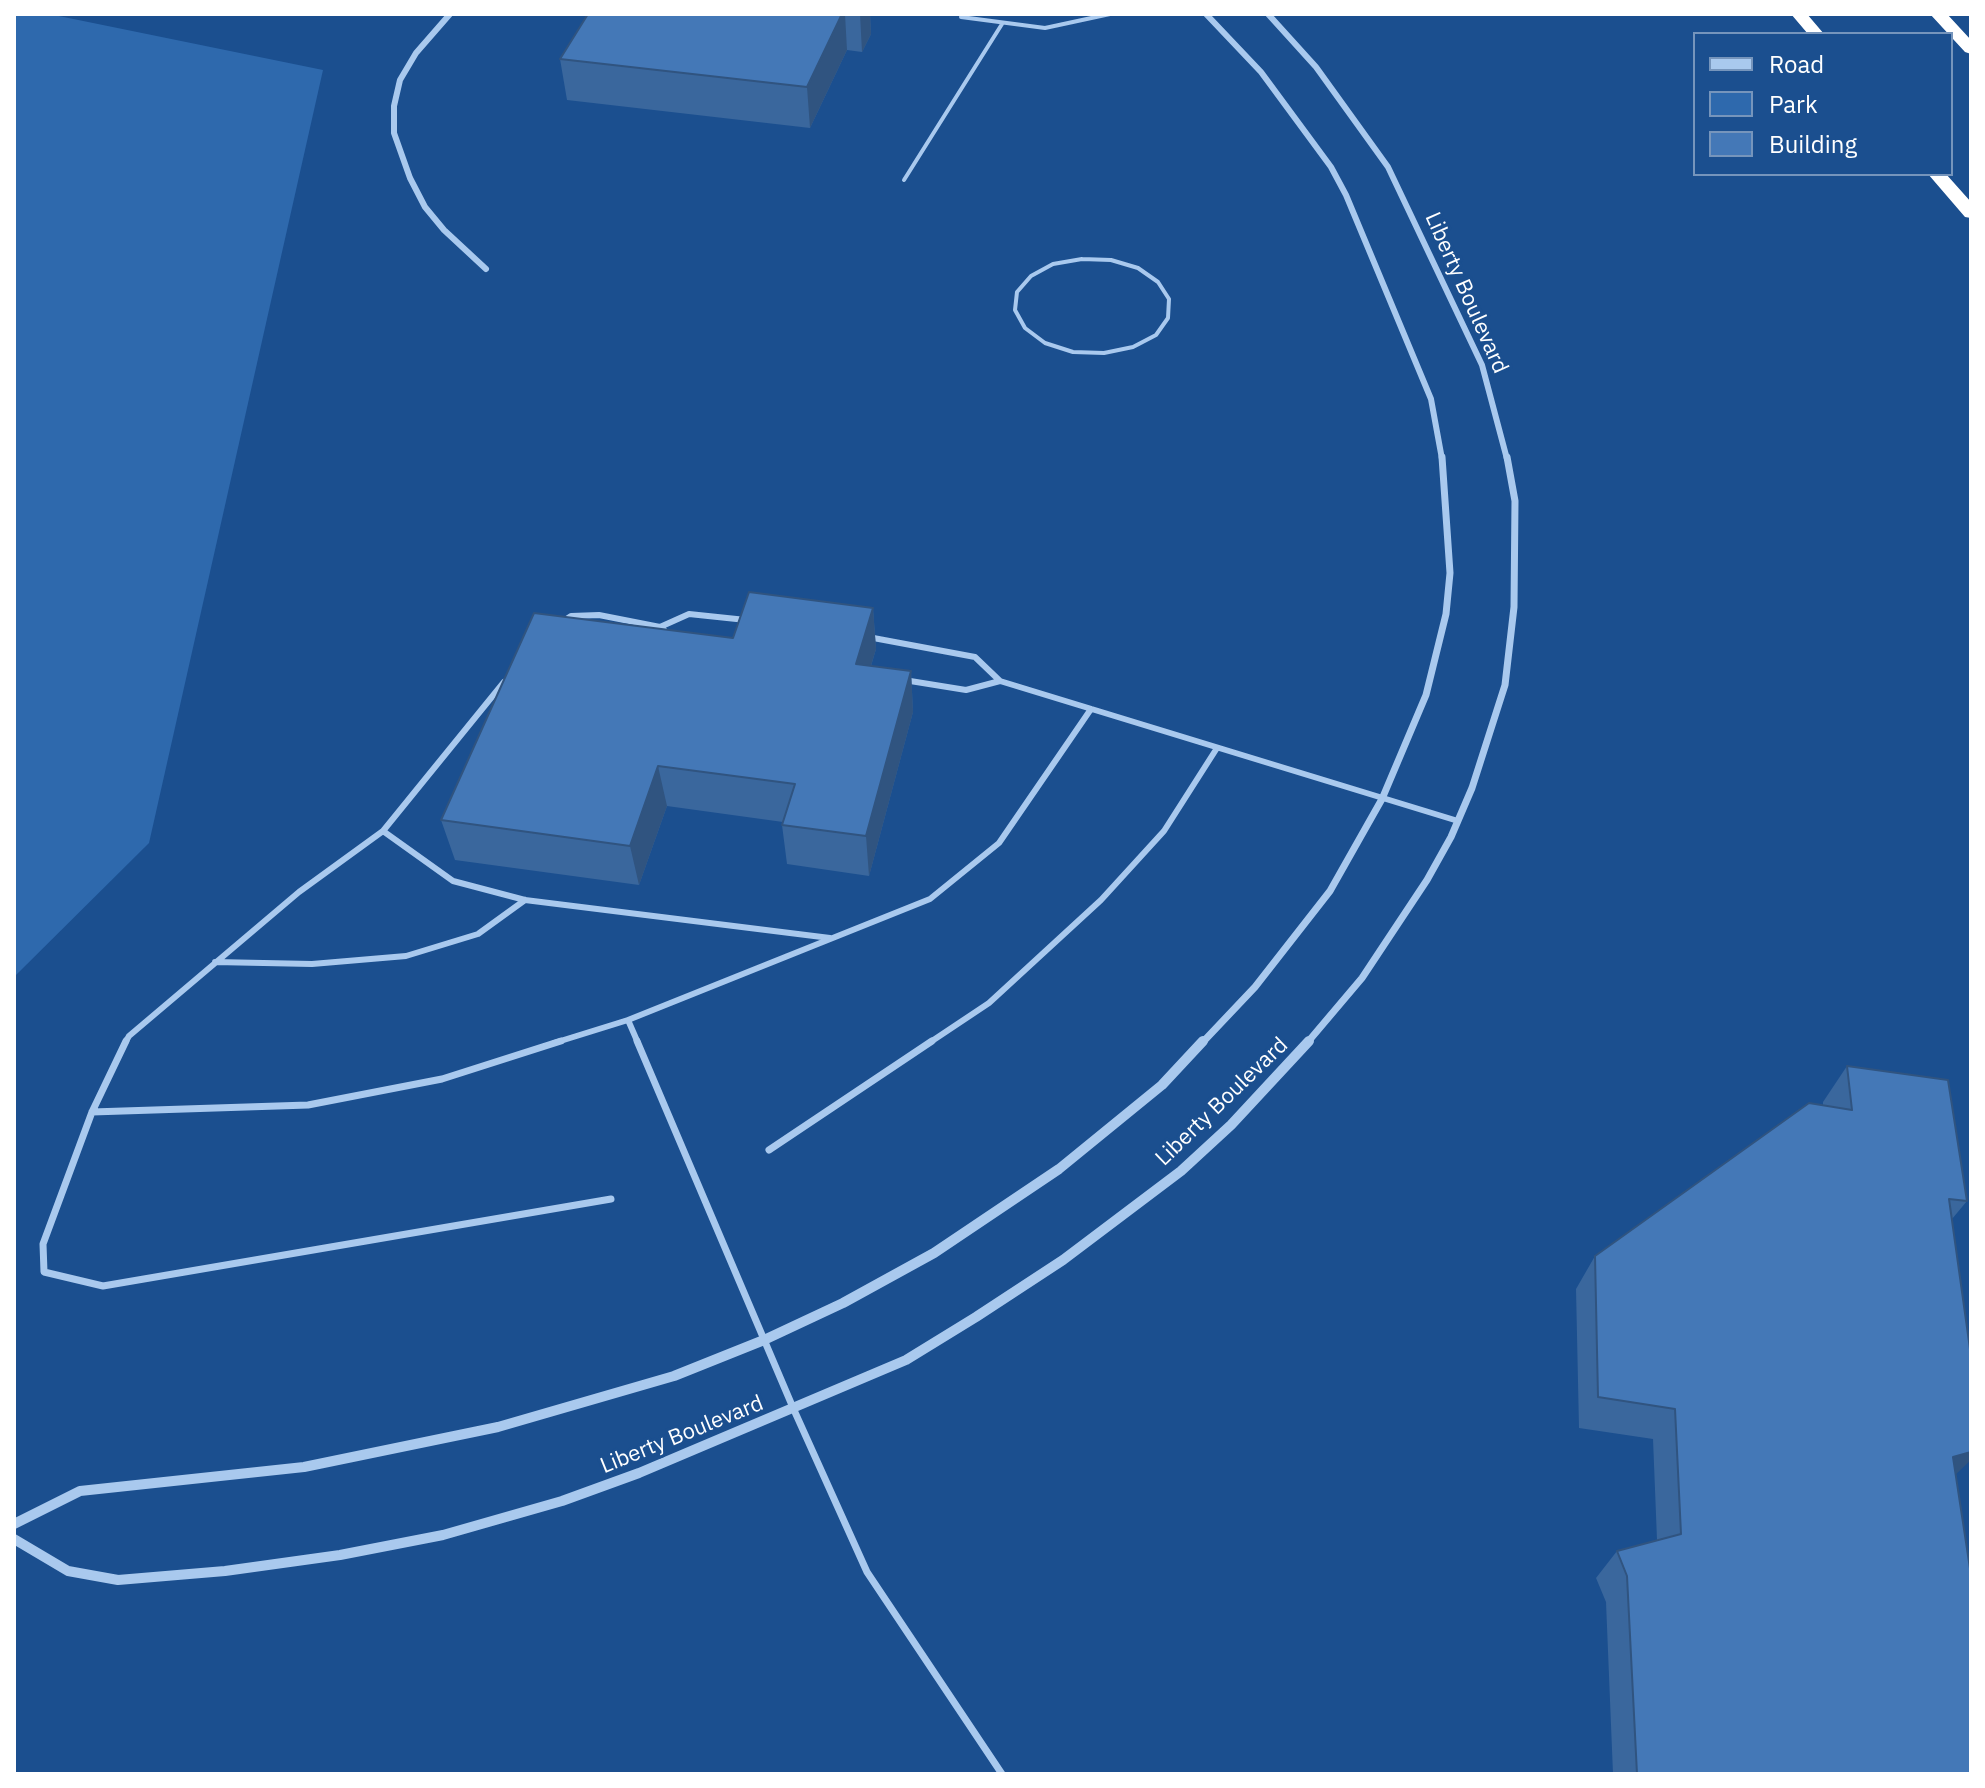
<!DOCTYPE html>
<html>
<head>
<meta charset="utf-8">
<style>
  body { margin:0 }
  #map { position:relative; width:1985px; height:1788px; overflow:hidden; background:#1b4f8f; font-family:"IBM Plex Sans",sans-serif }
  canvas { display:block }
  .frame { position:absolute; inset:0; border:16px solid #fff; pointer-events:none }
  .legend { position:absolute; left:1693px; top:32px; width:260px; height:144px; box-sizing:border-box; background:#1b4f8f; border:2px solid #7695bc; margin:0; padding:10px 14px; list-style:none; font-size:24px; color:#fff }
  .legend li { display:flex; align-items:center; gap:16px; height:40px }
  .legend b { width:40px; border:2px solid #7695bc }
</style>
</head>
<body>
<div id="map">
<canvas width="1985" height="1788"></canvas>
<div class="frame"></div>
<ul class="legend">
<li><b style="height:10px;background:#a9c9ee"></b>Road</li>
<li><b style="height:22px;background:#2e69ad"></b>Park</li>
<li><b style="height:22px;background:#4478b7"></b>Building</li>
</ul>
</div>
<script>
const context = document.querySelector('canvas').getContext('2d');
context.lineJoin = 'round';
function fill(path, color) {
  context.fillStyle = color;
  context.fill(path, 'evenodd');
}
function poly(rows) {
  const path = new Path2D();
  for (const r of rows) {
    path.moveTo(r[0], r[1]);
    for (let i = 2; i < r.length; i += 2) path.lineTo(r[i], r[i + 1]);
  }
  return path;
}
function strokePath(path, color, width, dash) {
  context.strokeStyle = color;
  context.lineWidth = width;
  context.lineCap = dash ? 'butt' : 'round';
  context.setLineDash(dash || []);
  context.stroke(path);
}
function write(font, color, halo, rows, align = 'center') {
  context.font = font + ' "IBM Plex Sans",sans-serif';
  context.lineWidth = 6;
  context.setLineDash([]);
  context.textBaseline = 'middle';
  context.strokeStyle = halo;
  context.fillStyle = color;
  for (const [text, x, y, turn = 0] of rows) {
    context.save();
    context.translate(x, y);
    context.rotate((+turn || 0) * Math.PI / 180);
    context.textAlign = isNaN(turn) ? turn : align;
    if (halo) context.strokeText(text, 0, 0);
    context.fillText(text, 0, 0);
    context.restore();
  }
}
fill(poly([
  [14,14,49,14,323,70,149,843,14,977]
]), '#2e69ad');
strokePath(poly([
  [961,17,1045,28,1110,14],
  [904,180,1002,24],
  [1082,259,1111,260,1138,268,1158,282,1169,299,1168,318,1156,335,1133,347,1104,353,1073,352,1045,343,1025,328,1015,310,1017,292,1031,276,1053,264,1082,259]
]), '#a9c9ee', 4);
strokePath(poly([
  [565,620,571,616,599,615,660,627,669,634],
  [660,627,689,614,746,620],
  [868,637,975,657,1000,681,966,690,904,680],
  [1000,681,1458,821],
  [383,831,453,881,525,900,830,938],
  [215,962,312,964,406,956,478,934,525,900],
  [125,1043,129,1036,299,892,383,831,504,682],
  [554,1043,628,1020],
  [638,1043,628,1020,930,899,999,843,1091,709],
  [929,1043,989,1003,1101,900,1164,831,1217,748]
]), '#a9c9ee', 6);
strokePath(poly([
  [126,1041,92,1112,43,1244,44,1272,103,1286,611,1199],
  [637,1041,794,1410,867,1572,1002,1774],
  [92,1112,308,1105,442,1079,561,1041],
  [769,1150,932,1041]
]), '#a9c9ee', 7);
strokePath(poly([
  [450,14,416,53,400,80,394,106,394,133,410,178,425,207,444,230,486,269],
  [1206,14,1261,72,1331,167,1346,195,1431,399,1442,459],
  [1268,14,1316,67,1388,167,1482,365,1507,459]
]), '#a9c9ee', 6);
strokePath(poly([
  [1202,1043,1255,987,1330,891,1382,799,1426,695,1446,614,1450,573,1442,457],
  [1307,1043,1362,978,1427,880,1451,837,1472,788,1505,685,1514,607,1515,501,1507,457]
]), '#a9c9ee', 7);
strokePath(poly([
  [14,1524,80,1491,304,1467,498,1427,674,1376,764,1340,843,1303,934,1253,1059,1169,1162,1085,1203,1041],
  [14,1539,68,1571,118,1580,225,1571,340,1555,443,1535,562,1501,639,1473,906,1360,976,1317,1063,1260,1181,1171,1231,1125,1309,1041]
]), '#a9c9ee', 10);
fill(poly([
  [1791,14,1807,14,1824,34,1808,34,1791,14],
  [1930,14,1947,14,1971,40,1971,54,1965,52,1930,14],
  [1928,174,1946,174,1971,202,1971,218,1965,217,1928,174]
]), '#fff');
fill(poly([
  [588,14,870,14,871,34,862,52,847,50,810,128,567,100,560,59],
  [873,608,876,649,871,666,911,671,913,712,869,876,787,864,782,825,783,822,667,806,639,885,455,860,441,820],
  [1847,1066,1967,1201,1952,1219,1956,1474,1971,1774,1613,1774,1606,1602,1596,1578,1617,1551,1657,1540,1653,1439,1579,1428,1576,1289,1595,1256,1823,1105,1823,1102]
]), '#3a679d');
fill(poly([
  [842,14,845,14,847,50,810,128,807,87],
  [860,14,870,14,871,34,862,52],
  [873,608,876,649,859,705,856,664],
  [911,671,913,712,869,876,866,836],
  [658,766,667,806,639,885,630,846],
  [1971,1452,1971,1460,1952,1478,1953,1457]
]), '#305480');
const building = poly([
  [588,14,842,14,807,87,560,59,588,14],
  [749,592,873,608,856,664,911,671,866,836,782,825,795,784,658,766,630,846,441,820,534,613,733,638,749,592],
  [1847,1066,1948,1080,1967,1201,1949,1199,1971,1356,1971,1452,1953,1457,1971,1575,1971,1774,1637,1774,1627,1576,1617,1551,1681,1534,1675,1409,1598,1397,1595,1256,1809,1103,1852,1110,1847,1066]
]);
fill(building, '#4478b7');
strokePath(building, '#305480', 2);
write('22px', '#fff', '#1b4f8f', [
  ["Liberty Boulevard",1466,293,66],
  ["Liberty Boulevard",1222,1102,-44],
  ["Liberty Boulevard",682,1435,-22]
]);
</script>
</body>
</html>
